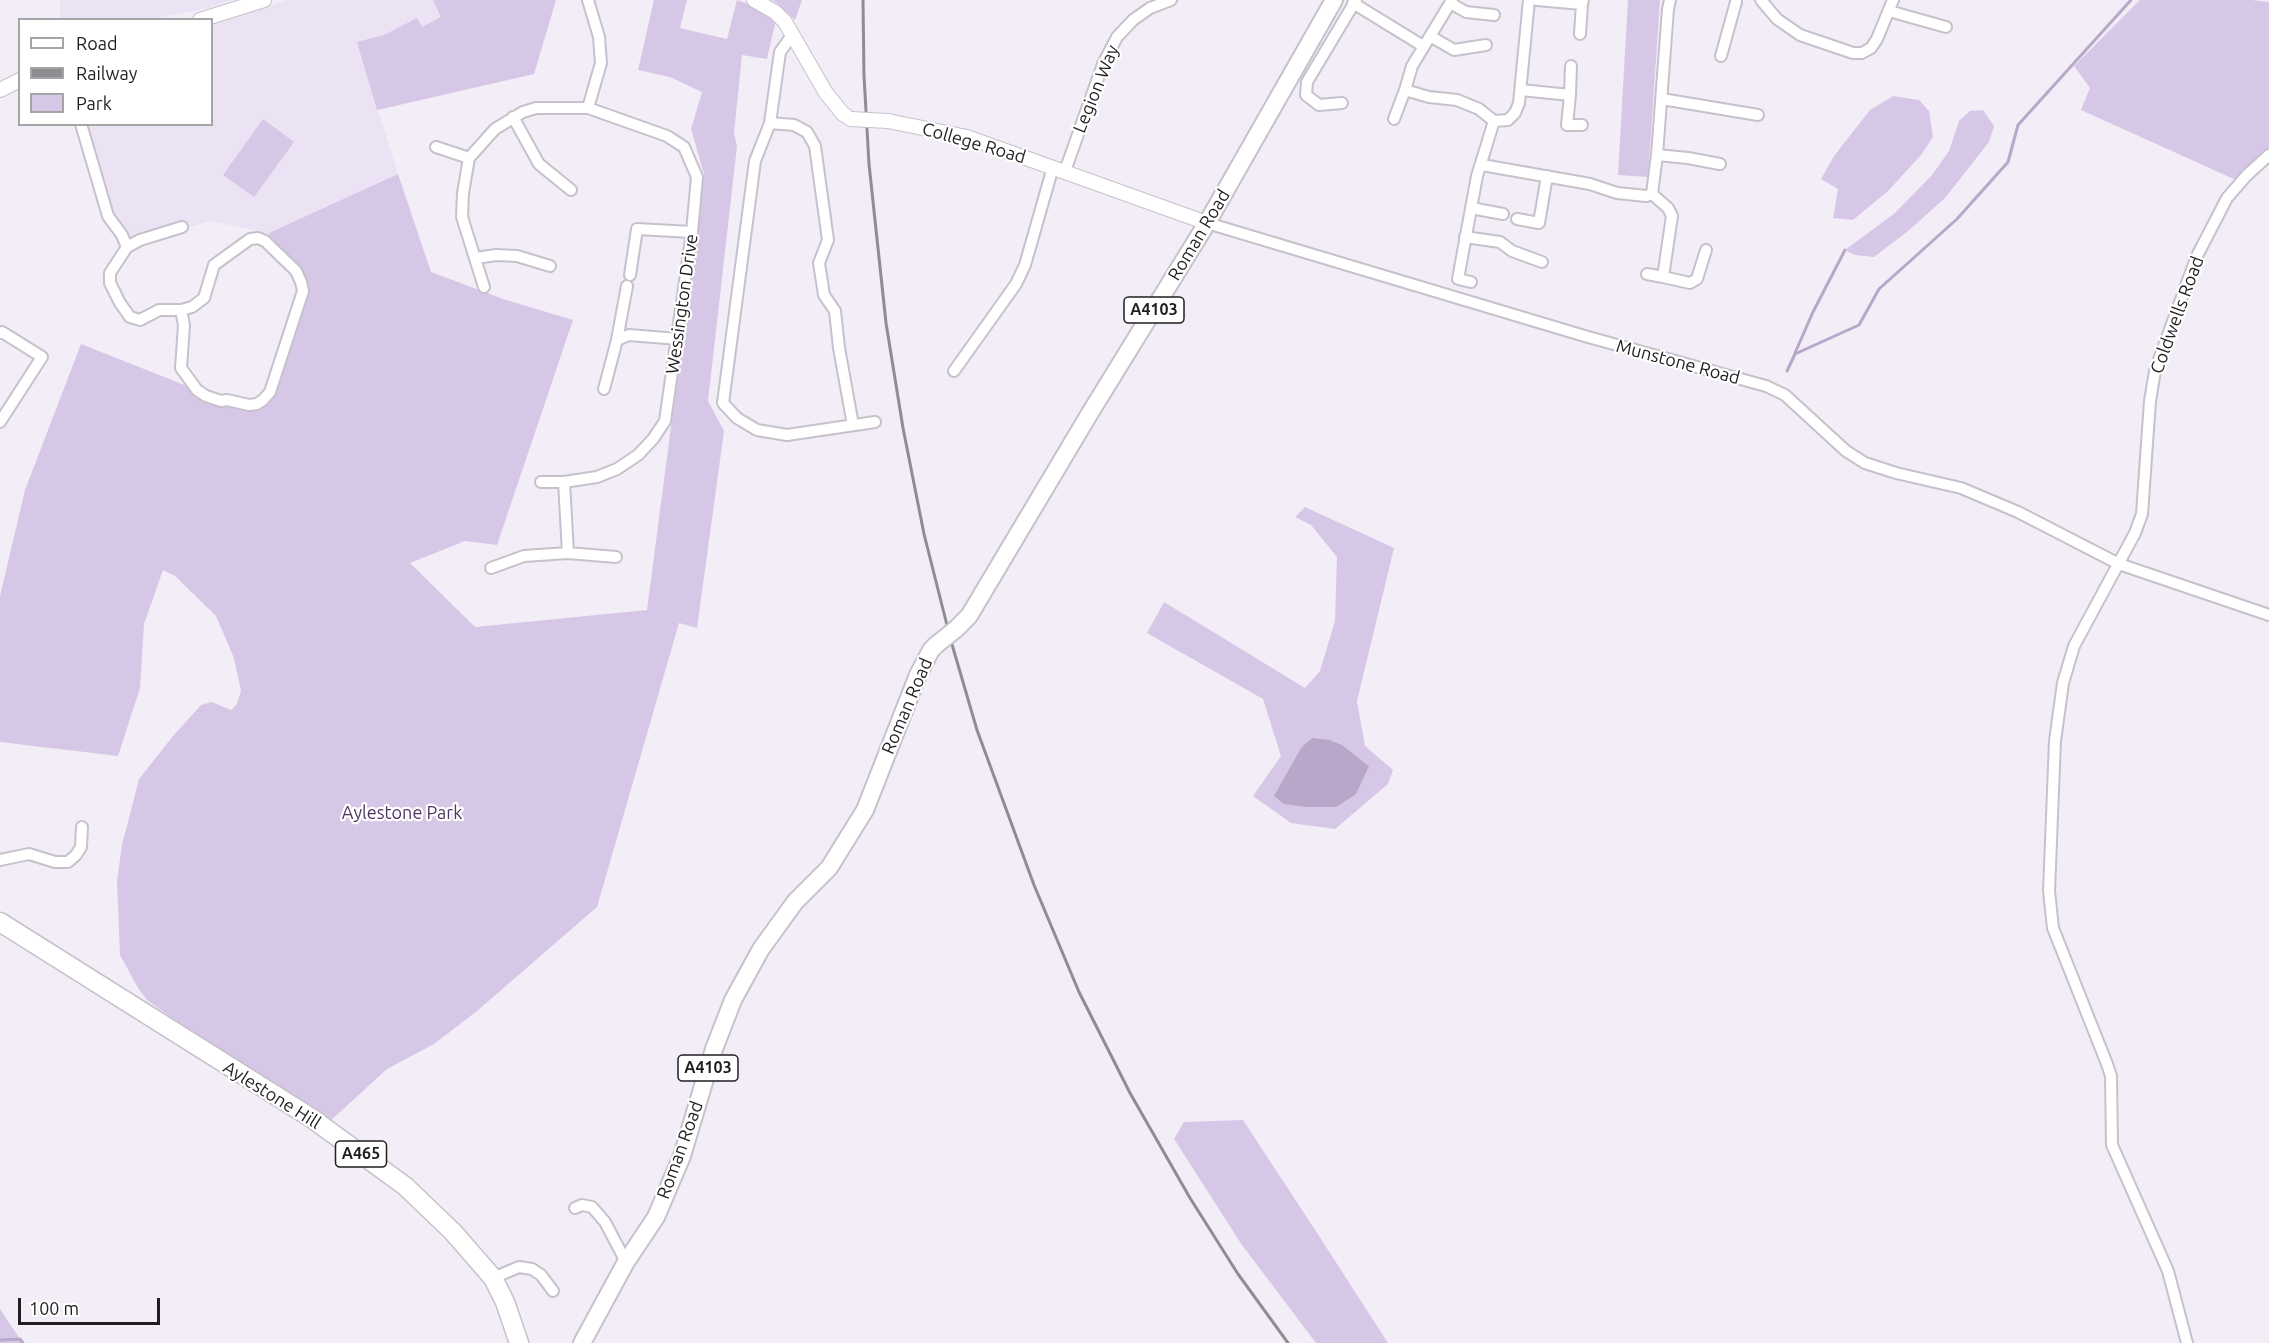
<!DOCTYPE html>
<html>
<head>
<meta charset="utf-8">
<style>
  body { margin:0 }
  #map { position:relative; width:2269px; height:1343px; overflow:hidden; background:#f2edf7; font-family:Ubuntu,sans-serif }
  canvas { display:block }
  .legend { position:absolute; left:18px; top:18px; width:195px; height:108px; box-sizing:border-box; background:#fff; border:2px solid #a5a5a6; margin:0; padding:8px 10px; list-style:none; font-size:18px; color:#1f1e21 }
  .legend li { display:flex; align-items:center; gap:12px; height:30px }
  .legend b { width:30px; border:2px solid #a5a5a6 }
  .scale { position:absolute; left:18px; top:1298px; width:142px; height:27px; box-sizing:border-box; border:3px solid #1f1e21; border-top:0; padding-left:8px; font-size:18px; line-height:21px; white-space:nowrap; color:#1f1e21; -webkit-text-stroke:4px #fff; paint-order:stroke }
</style>
</head>
<body>
<div id="map">
<canvas width="2269" height="1343"></canvas>
<ul class="legend">
<li><b style="height:8px;background:#fff"></b>Road</li>
<li><b style="height:8px;background:#8f8c92"></b>Railway</li>
<li><b style="height:16px;background:#d7c7e7"></b>Park</li>
</ul>
<div class="scale">100 m</div>
</div>
<script>
const context = document.querySelector('canvas').getContext('2d');
context.lineJoin = 'round';
function fill(path, color) {
  context.fillStyle = color;
  context.fill(path, 'evenodd');
}
function poly(rows) {
  const path = new Path2D();
  for (const r of rows) {
    path.moveTo(r[0], r[1]);
    for (let i = 2; i < r.length; i += 2) path.lineTo(r[i], r[i + 1]);
  }
  return path;
}
function strokePath(path, color, width, dash) {
  context.strokeStyle = color;
  context.lineWidth = width;
  context.lineCap = dash ? 'butt' : 'round';
  context.setLineDash(dash || []);
  context.stroke(path);
}
function write(font, color, halo, rows, align = 'center') {
  context.font = font + ' Ubuntu,sans-serif';
  context.lineWidth = 4.5;
  context.setLineDash([]);
  context.textBaseline = 'middle';
  context.strokeStyle = halo;
  context.fillStyle = color;
  for (const [text, x, y, turn = 0] of rows) {
    context.save();
    context.translate(x, y);
    context.rotate((+turn || 0) * Math.PI / 180);
    context.textAlign = isNaN(turn) ? turn : align;
    if (halo) context.strokeText(text, 0, 0);
    context.fillText(text, 0, 0);
    context.restore();
  }
}
fill(poly([
  [60,0,233,0,208,8,147,20,60,19],
  [287,0,556,0,534,74,378,110,398,174,269,233,210,221,131,244,113,212,87,125,212,124,212,24]
]), '#ebe2f3');
fill(poly([
  [433,0,556,0,534,74,377,110,357,42,384,35,417,18,422,27,441,17],
  [654,0,687,0,680,28,727,39,737,0,758,8,776,20,767,59,742,55,734,133,737,146,708,401,724,431,697,628,679,623,597,907,477,1011,434,1044,387,1069,329,1122,188,1029,147,1000,138,988,120,955,117,881,122,845,139,779,173,736,201,705,212,702,231,710,237,704,241,691,234,658,216,616,175,576,163,570,144,624,140,688,118,756,0,742,0,596,25,490,81,344,197,390,213,400,263,400,301,282,265,241,269,233,398,174,431,272,503,299,573,320,497,545,465,541,410,563,475,627,647,610,704,174,691,129,702,92,670,77,638,70],
  [772,0,802,0,795,20,777,3],
  [1628,0,1660,0,1648,177,1618,175],
  [2140,0,2252,0,2269,2,2269,152,2236,180,2081,110,2090,88,2074,66],
  [1893,96,1919,100,1929,111,1933,137,1921,155,1888,191,1853,220,1833,218,1838,189,1821,179,1834,156,1870,110],
  [1983,110,1994,126,1989,142,1945,198,1908,231,1874,257,1855,255,1845,250,1895,213,1932,175,1949,151,1959,121,1970,111],
  [263,119,294,142,254,197,223,175],
  [1305,507,1394,548,1357,701,1365,746,1393,770,1388,784,1335,829,1291,823,1253,796,1281,756,1263,699,1147,633,1164,602,1305,688,1320,671,1335,621,1337,557,1311,525,1295,517],
  [1330,740,1342,745,1369,766,1275,797,1301,748],
  [1243,1120,1321,1239,1388,1343,1316,1343,1242,1245,1174,1139,1184,1122],
  [0,1309,20,1339,23,1343,0,1343]
]), '#d7c7e7');
fill(poly([
  [1312,738,1330,740,1342,745,1369,766,1356,794,1336,807,1306,807,1284,804,1274,796,1301,748]
]), '#b8a7c8');
strokePath(poly([
  [1795,353,1813,312,1845,250],
  [1787,371,1795,354,1859,325,1879,289,1957,219,2008,162,2018,125,2131,0],
  [0,1340,20,1339,23,1343]
]), '#b8a7c8', 3);
const street = poly([
  [1537,0,1582,4,1583,0],
  [1761,0,1777,19,1800,35,1853,53,1862,53,1871,48,1877,39,1893,0],
  [1353,3,1423,46],
  [1450,3,1466,12,1494,15],
  [1889,11,1946,27],
  [793,34,780,52,770,123,755,161,723,403,737,418,757,430,787,435,875,422],
  [1580,34,1582,4],
  [1430,36,1454,50,1486,45],
  [1721,56,1736,2],
  [1405,90,1412,66,1452,0],
  [1521,90,1570,95,1567,125,1582,125],
  [1570,95,1571,66],
  [1662,99,1758,115],
  [1342,103,1319,105,1306,95,1307,82,1356,0],
  [513,117,539,164,571,190],
  [1394,119,1405,90,1429,97,1457,100,1479,109,1494,121,1508,120,1515,113,1519,103,1529,0],
  [770,123,794,125,807,132,815,146,828,240,819,263,824,295,835,311,839,348,853,425],
  [81,124,108,216,122,235,127,247,110,273,110,283,120,303,130,317,140,320,159,310,181,310,192,307,204,298,214,265,250,239,258,238,265,241,296,271,301,282,303,291,270,392,263,400,257,404,249,405,227,400,221,401,206,396,197,390,181,368,184,325,181,310],
  [436,147,469,158],
  [1657,155,1688,158,1720,164],
  [1482,165,1590,184,1617,193,1646,196,1652,194,1657,155,1668,9,1670,0],
  [1065,171,1103,64,1117,37,1133,20,1150,8,1171,0],
  [1652,194,1668,208,1672,216,1663,277,1690,283,1697,279,1706,250],
  [1471,208,1503,214],
  [1517,219,1539,223,1547,176],
  [1207,223,1588,337,1766,386,1785,395,1846,451,1865,463,1896,473,1961,488,2018,512,2119,564,2269,615],
  [1465,237,1500,242,1512,251,1542,262],
  [127,247,140,240,182,227],
  [476,258,496,255,517,256,550,266],
  [1647,274,1663,277],
  [630,275,637,229,692,232],
  [1471,282,1458,279,1477,176,1494,121],
  [484,287,462,217,463,193,469,158,495,129,523,112,536,108,588,108,601,63,599,37,588,0],
  [0,333,2,332,42,357,0,422],
  [617,340,627,286],
  [954,371,1016,284,1025,265,1053,167],
  [604,389,617,340,629,335,678,339],
  [541,482,564,482,597,477,617,469,638,455,653,439,665,421,692,232,697,177,684,147,667,136,588,108],
  [564,482,568,553,616,557],
  [491,568,524,556,568,553],
  [0,860,29,854,55,862,68,862,76,855,81,847,82,827],
  [575,1208,582,1205,592,1207,605,1222,626,1262],
  [493,1278,519,1267,532,1269,541,1275,553,1291],
  [2187,1343,2168,1271,2112,1145,2111,1076,2107,1064,2053,928,2049,891,2055,741,2063,683,2074,646,2135,533,2142,514,2150,401,2155,371,2165,343,2197,256,2227,198,2247,175,2269,155]
]);
const secondary = poly([
  [754,0,775,12,785,22,826,93,843,114,851,119],
  [200,20,264,0],
  [0,90,20,80],
  [888,121,967,137,1207,223]
]);
const primary = poly([
  [956,629,969,616,1090,413,1207,223,1334,0],
  [582,1343,626,1262,656,1217,682,1156,714,1049,733,1000,761,949,795,902,829,868,865,810,918,675,931,650,936,645]
]);
const highway = poly([
  [0,922,310,1117,405,1186,453,1232,493,1278,505,1302,519,1343]
]);
strokePath(street, '#c6c1cb', 14);
strokePath(secondary, '#c6c1cb', 16);
strokePath(primary, '#c6c1cb', 20);
strokePath(highway, '#c6c1cb', 21);
strokePath(street, '#fff', 10);
strokePath(secondary, '#fff', 14);
strokePath(primary, '#fff', 16);
strokePath(highway, '#fff', 18);
strokePath(poly([
  [863,0,864,76,869,164,886,323,903,428,924,534,951,641,977,730,1034,885,1079,992,1130,1093,1190,1198,1238,1274,1288,1343]
]), '#8f8c92', 3);
const secondaryBridge = poly([
  [851,119,888,121]
]);
const primaryBridge = poly([
  [936,645,956,629]
]);
strokePath(secondaryBridge, '#c6c1cb', 16, []);
strokePath(primaryBridge, '#c6c1cb', 20, []);
strokePath(secondaryBridge, '#fff', 14);
strokePath(primaryBridge, '#fff', 16);
for (const [x, y, w] of [
  [1154,310,60],
  [708,1068,60],
  [361,1154,51]
]) {
  const box = new Path2D();
  box.roundRect(x - w / 2, y - 13, w, 26, 4.5);
  context.fillStyle = '#fff';
  context.fill(box);
  strokePath(box, '#1f1e21', 1.5);
}
write('bold 16px', '#1f1e21', null, [
  ["A4103",1154,310],
  ["A4103",708,1068],
  ["A465",361,1154]
]);
write('18px', '#1f1e21', '#fff', [
  ["Legion Way",1096,89,-68],
  ["College Road",974,143,16],
  ["Roman Road",1199,235,-59],
  ["Wessington Drive",682,304,-82],
  ["Coldwells Road",2177,315,-70],
  ["Munstone Road",1678,362,15],
  ["Roman Road",907,706,-67],
  ["Aylestone Hill",272,1095,32],
  ["Roman Road",680,1150,-70]
]);
write('18px', '#4f3563', '#fff', [
  ["Aylestone Park",402,813]
]);
</script>
</body>
</html>
